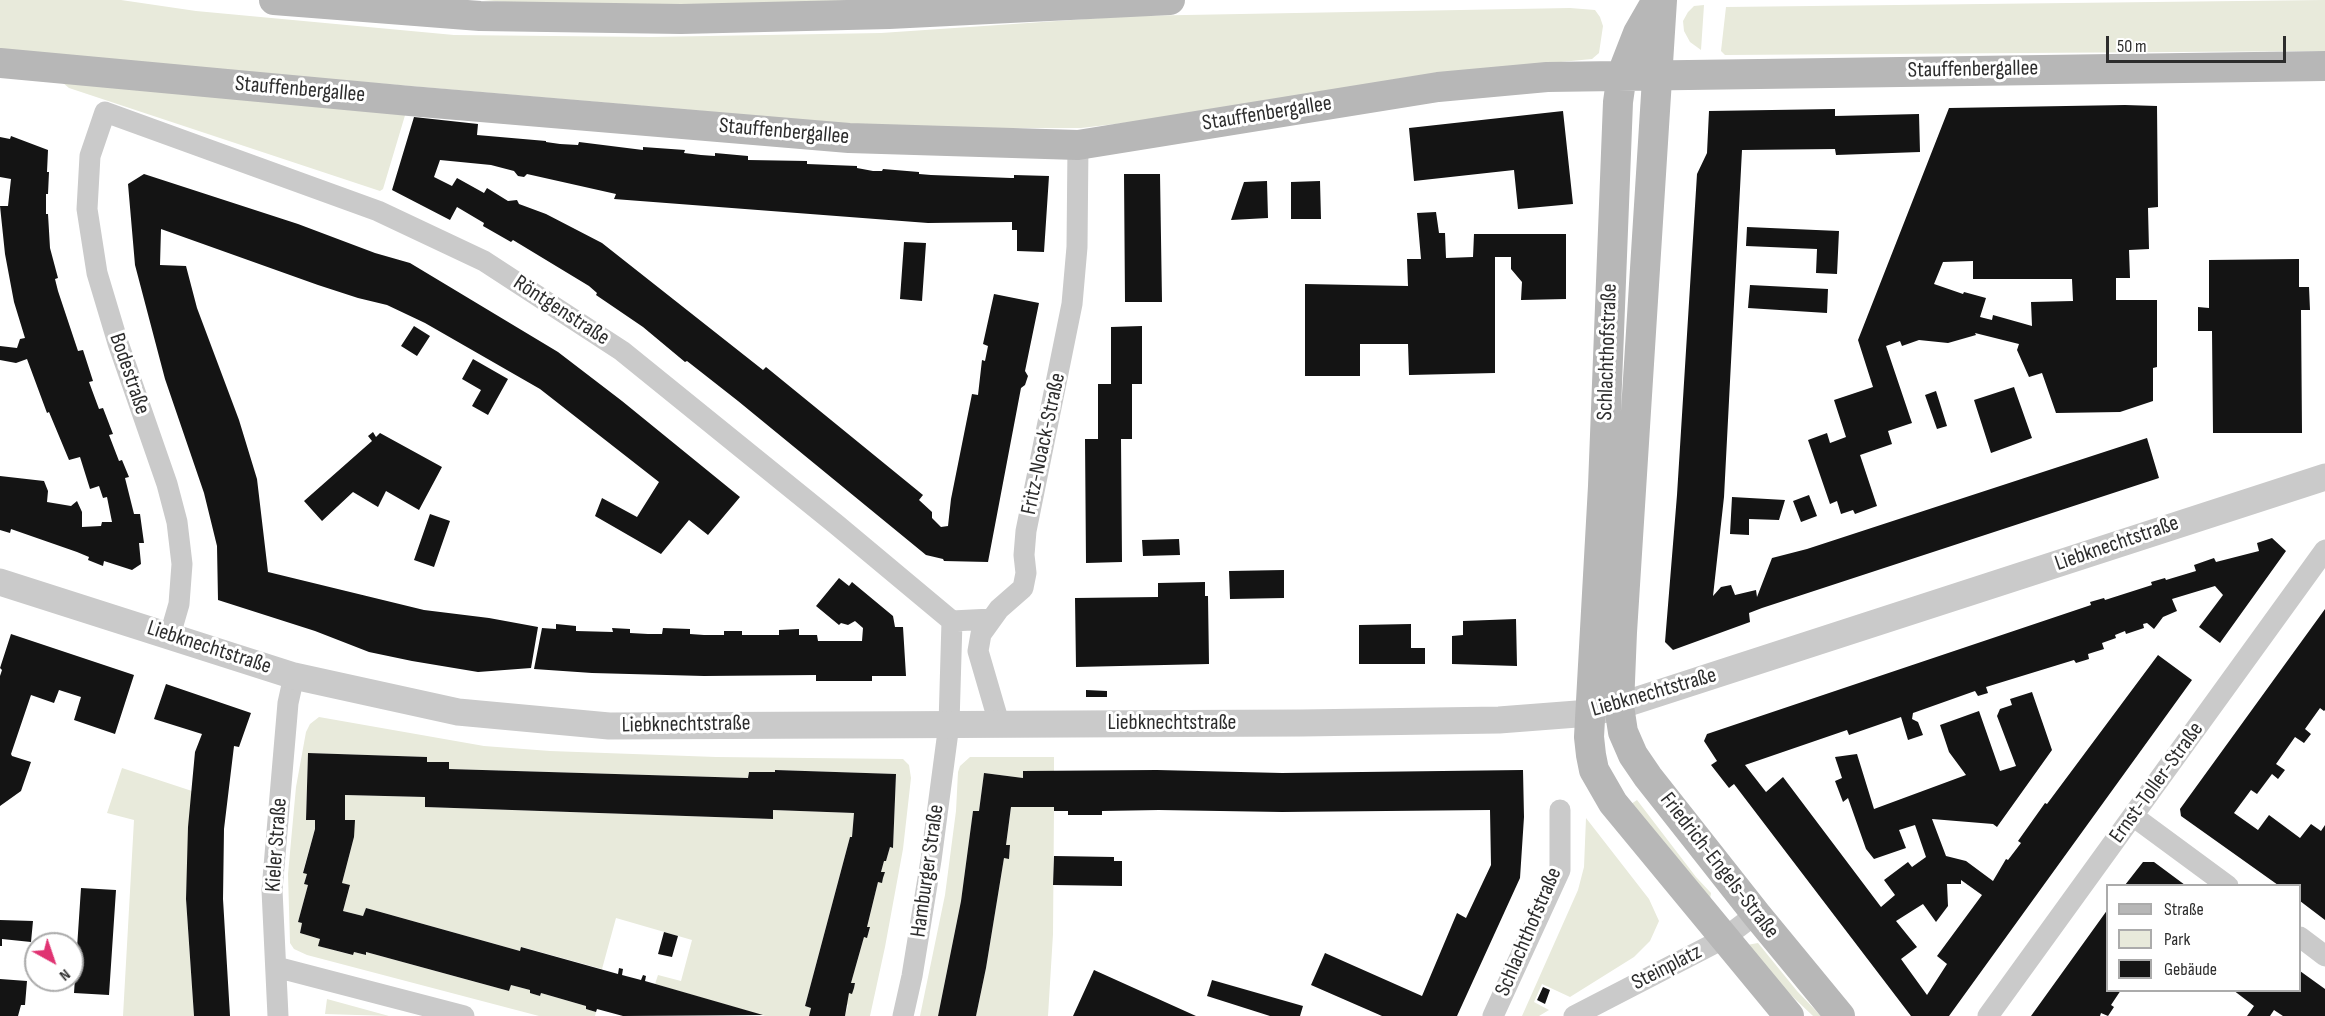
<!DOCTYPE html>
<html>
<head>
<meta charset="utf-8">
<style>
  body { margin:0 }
  #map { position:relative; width:2325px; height:1016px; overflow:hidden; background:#fff; font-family:"Sofia Sans Condensed",sans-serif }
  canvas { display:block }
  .legend { position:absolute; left:2106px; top:884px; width:195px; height:108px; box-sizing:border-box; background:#fff; border:2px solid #ababab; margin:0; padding:8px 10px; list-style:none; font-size:18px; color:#2d2d2d }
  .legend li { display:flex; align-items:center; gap:12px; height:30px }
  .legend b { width:30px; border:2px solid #ababab }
  .north { position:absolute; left:24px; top:932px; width:60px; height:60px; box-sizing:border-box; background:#fff; border:2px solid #ababab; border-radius:50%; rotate:140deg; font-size:16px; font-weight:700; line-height:24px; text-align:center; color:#2d2d2d }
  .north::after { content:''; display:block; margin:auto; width:21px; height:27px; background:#e03372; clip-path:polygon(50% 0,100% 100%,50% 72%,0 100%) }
  .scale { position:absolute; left:2106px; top:36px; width:180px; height:27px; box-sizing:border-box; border:3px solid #2d2d2d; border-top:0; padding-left:8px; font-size:18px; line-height:21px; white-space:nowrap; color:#2d2d2d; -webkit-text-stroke:4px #fff; paint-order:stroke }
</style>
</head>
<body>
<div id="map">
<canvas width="2325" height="1016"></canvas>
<ul class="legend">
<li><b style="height:8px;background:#b7b7b7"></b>Straße</li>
<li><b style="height:16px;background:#e8eadb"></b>Park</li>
<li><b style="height:16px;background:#141414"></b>Gebäude</li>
</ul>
<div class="north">N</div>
<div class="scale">50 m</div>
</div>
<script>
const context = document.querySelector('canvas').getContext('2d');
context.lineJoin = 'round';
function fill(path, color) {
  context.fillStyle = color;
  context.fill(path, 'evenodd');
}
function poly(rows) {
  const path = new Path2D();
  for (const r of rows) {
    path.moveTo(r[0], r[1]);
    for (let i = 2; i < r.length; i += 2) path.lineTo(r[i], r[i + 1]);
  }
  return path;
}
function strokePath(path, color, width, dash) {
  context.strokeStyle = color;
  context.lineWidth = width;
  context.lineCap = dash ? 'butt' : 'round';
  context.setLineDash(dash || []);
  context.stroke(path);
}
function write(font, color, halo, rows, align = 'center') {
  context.font = font + ' "Sofia Sans Condensed",sans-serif';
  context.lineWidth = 6;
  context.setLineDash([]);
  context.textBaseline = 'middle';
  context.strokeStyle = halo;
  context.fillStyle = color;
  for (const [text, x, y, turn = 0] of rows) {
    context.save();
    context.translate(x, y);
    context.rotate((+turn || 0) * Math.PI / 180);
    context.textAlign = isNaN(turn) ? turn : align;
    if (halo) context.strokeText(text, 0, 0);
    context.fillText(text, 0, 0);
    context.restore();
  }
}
fill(poly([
  [0,0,121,0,196,11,454,35,651,37,881,33,1131,16,1570,8,1595,10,1600,17,1603,26,1599,53,1592,59,1415,76,1158,119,1081,128,875,128,714,112,0,51],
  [483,0,873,0,574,8],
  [2325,0,2325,51,1725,55,1721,51,1726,7],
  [1704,5,1701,50,1690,42,1684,31,1683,21,1688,12,1694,6],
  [63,83,406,112,383,189,380,191,69,88],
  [319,717,484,746,550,751,716,757,903,759,909,765,911,778,903,849,885,947,870,1016,845,1016,848,1005,846,1004,849,993,852,993,855,984,851,983,864,937,867,937,870,928,867,927,878,882,882,882,883,878,884,873,881,872,884,861,886,861,890,847,893,848,896,774,775,770,775,772,749,772,748,778,449,769,449,762,427,762,427,757,308,753,306,820,315,820,315,829,303,872,307,874,304,884,308,885,298,922,302,923,300,933,320,939,319,946,352,955,354,952,365,955,366,952,509,991,511,985,530,990,530,993,540,996,541,993,586,1006,586,1009,596,1012,595,1016,539,1016,307,955,294,949,290,943,288,874,296,787,306,732,310,724],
  [970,757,1054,757,1054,772,1023,771,1023,778,984,773,979,811,973,811,961,901,938,1016,920,1016,945,895,956,811,958,772,960,766],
  [122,768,192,791,186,899,194,1016,123,1016,134,820,107,813],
  [345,795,425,797,425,807,773,819,773,810,854,813,852,837,850,837,805,1006,811,1008,809,1016,765,1016,655,984,658,975,681,981,692,940,616,918,602,969,522,947,520,951,366,908,363,916,343,911,350,886,342,883,354,837,345,820],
  [1637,800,1696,877,1711,893,1710,899,1628,806],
  [1011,807,1054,807,1053,934,1048,1016,976,1016,986,968,1004,858,1009,858,1010,845,1006,845],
  [1586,818,1649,899,1659,921,1650,941,1634,957,1570,997,1542,984,1534,1002,1549,1010,1539,1016,1522,1016,1578,890,1584,867],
  [1758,943,1797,991,1821,1016,1813,1016,1777,982,1747,945],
  [327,999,389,1016,325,1014]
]), '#e8eadb');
fill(poly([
  [2125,105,2157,106,2158,207,2148,208,2149,249,2129,250,2130,278,2116,278,2116,300,2157,300,2157,367,2153,368,2153,401,2120,412,2056,413,2042,373,2029,377,2017,350,2019,344,1975,333,1976,335,1948,343,1919,340,1902,346,1900,341,1886,346,1912,423,1888,431,1892,444,1860,455,1877,506,1855,514,1853,510,1841,514,1837,501,1830,504,1808,440,1827,433,1830,443,1846,437,1834,400,1873,387,1858,340,1949,108],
  [1973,261,1973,279,2072,279,2073,301,2031,302,2032,326,1993,315,1992,320,1980,317,1986,298,1964,292,1963,294,1934,284,1943,262],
  [1835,109,1835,116,1919,114,1920,152,1836,155,1835,149,1742,150,1724,497,1713,596,1721,587,1731,585,1735,595,1756,590,1757,597,1772,558,1807,549,2147,438,2159,478,1762,608,1749,613,1750,622,1673,650,1665,642,1677,495,1697,174,1707,153,1709,111],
  [1563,111,1573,204,1518,209,1514,170,1414,181,1409,128],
  [414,117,478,124,477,135,546,141,546,142,560,144,578,145,579,142,643,150,643,147,685,150,684,153,701,155,715,156,715,153,748,156,748,160,807,161,807,164,857,166,857,168,873,171,882,171,883,169,919,172,919,174,931,175,1011,178,1014,178,1014,175,1049,176,1044,252,1017,251,1017,230,1012,230,1012,222,928,223,614,199,616,194,527,174,524,177,518,176,514,171,491,165,440,160,434,177,452,186,457,178,484,193,487,188,508,201,517,200,519,204,546,214,602,243,763,370,766,367,923,495,919,500,932,512,932,518,941,527,948,526,951,499,972,394,978,395,982,360,985,361,988,346,983,344,994,294,1039,303,1025,371,1028,376,1025,385,1021,388,988,562,944,561,943,559,926,555,738,401,687,361,685,362,643,327,596,295,597,293,589,286,513,240,511,242,483,226,484,223,457,207,450,220,392,190],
  [11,136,48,150,47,172,49,172,48,194,46,194,46,214,48,214,50,248,58,278,55,279,58,291,78,351,83,350,93,381,89,382,99,409,103,408,113,434,109,435,119,461,122,460,129,477,125,478,134,514,140,514,144,543,139,543,141,564,132,570,104,561,103,566,88,560,89,557,77,552,11,529,10,533,0,530,0,476,44,481,48,491,47,502,71,506,77,501,82,512,82,527,101,526,102,522,112,522,107,497,103,498,99,486,90,489,80,457,69,460,49,412,47,413,27,359,16,363,0,360,0,346,17,348,20,339,25,338,14,302,5,254,0,206,8,206,11,179,0,177,0,137,10,139],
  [144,174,298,224,375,253,410,263,558,352,622,401,740,497,708,535,689,520,661,554,595,516,602,498,637,517,659,482,540,389,425,323,387,305,358,298,318,285,161,229,160,265,186,266,197,308,239,420,257,479,268,572,424,610,489,618,538,627,531,668,478,672,412,661,369,652,315,631,218,600,217,546,204,493,165,379,135,265,128,184],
  [1124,174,1160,174,1162,302,1125,302],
  [1267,181,1268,218,1231,220,1244,182],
  [1320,181,1321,219,1291,219,1291,182],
  [1436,212,1439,233,1445,233,1446,258,1473,257,1474,234,1566,234,1566,299,1521,300,1522,282,1511,269,1511,257,1495,257,1495,373,1409,375,1408,344,1360,344,1360,376,1305,376,1305,284,1408,286,1407,259,1421,259,1417,213],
  [1747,227,1839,231,1837,274,1816,273,1817,249,1746,246],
  [904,242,926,243,922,301,900,299],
  [2299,259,2299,287,2309,287,2310,310,2301,310,2302,433,2213,433,2212,331,2198,331,2198,307,2209,308,2209,260],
  [1750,285,1828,289,1827,313,1748,308],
  [414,326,430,336,417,356,401,346],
  [1142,326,1142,384,1132,384,1132,439,1121,439,1122,562,1086,563,1085,439,1098,439,1098,384,1111,384,1111,327],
  [473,359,508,379,488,415,472,406,481,390,462,379],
  [2014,387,2032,438,1991,453,1974,400],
  [1936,391,1947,426,1937,429,1925,395],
  [373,432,376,437,380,433,442,467,419,510,386,491,378,507,353,492,322,521,304,501,372,441,368,436],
  [1809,495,1817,516,1801,522,1793,501],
  [1732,497,1785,500,1779,520,1749,519,1749,535,1730,534],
  [430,514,450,521,434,567,414,560],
  [2272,538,2286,551,2220,643,2199,627,2223,595,2215,586,2172,599,2177,611,2163,617,2154,629,2147,623,2143,624,2144,628,2126,634,2125,631,2115,635,2116,638,2102,643,2104,649,2088,654,2089,659,2076,663,2074,660,1986,687,1988,693,1978,696,1975,691,1913,713,1912,719,1918,722,1923,735,1908,740,1901,717,1849,735,1847,730,1745,765,1766,792,1783,777,1881,907,1895,895,1884,880,1908,862,1912,867,1926,857,1915,825,1899,830,1906,848,1874,859,1866,849,1848,798,1843,802,1835,781,1842,778,1835,757,1857,754,1874,809,1966,775,1949,752,1940,725,1979,711,2000,771,2016,766,1997,716,2000,709,2012,705,2010,699,2032,692,2052,750,1997,827,1993,824,1932,819,1946,856,1966,861,1993,881,2006,859,2008,860,2021,843,2018,841,2045,803,2047,804,2158,655,2192,680,1949,1016,1911,1016,1734,784,1729,788,1711,765,1717,761,1704,741,1707,734,2091,605,2090,602,2104,598,2105,600,2152,585,2151,582,2165,578,2166,580,2196,571,2194,565,2214,558,2216,562,2259,551,2257,543],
  [1961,880,1982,895,1937,956,1947,964,1927,995,1901,959,1917,947,1896,921,1923,904,1936,922,1948,906,1947,884,1961,884],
  [1179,539,1180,555,1143,556,1142,540],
  [1284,570,1284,598,1230,599,1229,571],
  [839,578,849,586,852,582,893,616,895,627,903,627,906,676,872,676,872,681,816,681,816,675,704,676,592,673,534,669,542,628,556,629,556,624,576,626,576,631,613,632,612,628,630,629,630,633,648,634,662,634,663,628,690,629,690,634,704,635,724,635,724,631,742,631,742,635,779,635,779,630,799,629,799,635,817,635,818,641,862,641,863,628,855,621,848,625,841,623,839,625,816,606],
  [1205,582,1205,596,1208,596,1209,664,1076,667,1075,598,1158,597,1158,583],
  [2325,609,2325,710,2324,711,2320,708,2305,729,2311,734,2304,743,2295,737,2276,764,2285,770,2278,779,2272,774,2257,794,2251,790,2234,813,2258,830,2269,815,2300,838,2311,824,2321,831,2325,825,2325,920,2300,901,2300,885,2278,885,2181,816,2180,809],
  [1516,619,1517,666,1452,664,1452,636,1463,635,1463,621],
  [1411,624,1411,648,1425,648,1425,664,1359,664,1359,625],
  [11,634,134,675,115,734,74,720,81,697,59,690,54,703,31,695,11,754,12,756,31,762,21,791,0,806,0,676,2,670,0,668],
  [166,684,251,713,239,747,234,746,224,829,223,899,230,1016,194,1016,186,899,188,827,195,752,202,734,154,719],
  [1086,690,1107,691,1107,697,1086,697],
  [308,753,427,757,427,762,449,762,449,769,748,778,749,772,775,772,775,770,896,774,893,848,890,847,886,861,884,861,881,872,885,872,883,878,882,883,878,882,867,927,870,927,867,938,864,937,851,983,855,983,854,988,852,994,849,993,845,1016,809,1016,811,1008,805,1006,850,837,852,837,854,813,773,810,773,819,425,807,425,797,345,795,345,820,355,820,354,837,342,883,350,885,343,911,363,916,366,908,520,951,521,947,618,974,619,968,623,969,622,975,641,980,643,975,646,976,645,981,763,1015,623,1016,597,1009,596,1012,586,1009,586,1006,541,993,540,996,530,993,530,990,511,985,509,991,366,952,366,955,354,952,353,955,318,946,320,939,300,933,302,923,298,922,308,885,304,884,307,874,303,873,315,829,315,820,306,820],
  [1157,770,1282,773,1523,770,1524,817,1520,878,1457,1016,1382,1016,1311,985,1325,953,1422,996,1457,913,1466,918,1491,865,1490,810,1282,812,1159,810,1102,811,1102,815,1068,815,1068,811,1054,811,1054,807,1011,807,1006,845,1010,845,1009,859,1004,858,986,968,976,1016,938,1016,961,901,973,811,979,811,984,773,1023,778,1023,771],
  [1054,856,1114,857,1114,861,1122,861,1122,886,1053,885],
  [2143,862,2154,862,2185,885,2125,885],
  [81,888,116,890,109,995,74,993],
  [2108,909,2108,990,2121,990,2111,1005,2114,1007,2108,1016,2101,1013,2100,1016,2031,1016],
  [0,920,33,921,31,942,2,939,2,946,0,946],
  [664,932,678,936,672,957,658,954],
  [1094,970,1196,1016,1073,1016],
  [2300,971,2325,989,2325,1016,2283,1016,2274,1010,2270,1016,2247,1016,2254,1006,2233,990,2300,990],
  [0,979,27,981,25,1005,21,1005,18,1016,0,1016],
  [1212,980,1303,1006,1300,1016,1270,1016,1207,996],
  [1543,987,1550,990,1545,1004,1537,1000]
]), '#141414');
strokePath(poly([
  [170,635,179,604,182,564,177,522,167,484,118,343,97,273,87,209,90,156,105,112,378,211,484,261,622,351,837,525,952,621,992,619],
  [999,723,978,651,981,634,999,609,1023,588,1026,573,1024,555,1026,531,1072,304,1077,247,1078,145],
  [2133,816,2228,886],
  [2300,937,2325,956],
  [276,967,464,1016],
  [278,1016,272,890,288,703,294,676],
  [903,1016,912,976,931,860,949,724,952,621],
  [1493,1016,1560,870,1560,810],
  [1574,1016,1723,939,1756,914],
  [1988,1016,2325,550]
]), '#cacaca', 21);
strokePath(poly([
  [0,582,294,676,458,712,609,726,1302,723,1499,720,1590,713,1619,706,2325,477]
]), '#cacaca', 27);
strokePath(poly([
  [274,0,480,16,681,19,889,14,1170,0],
  [1657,0,1638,33,1622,74,1618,102,1603,486,1589,737,1591,755,1594,770,1613,803,1789,1016],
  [1662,0,1622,632,1619,706,1623,732,1633,755,1648,777,1756,914,1840,1016],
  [0,63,410,101,849,138,1078,145,1438,87,1547,77,2325,66]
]), '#b7b7b7', 30);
write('22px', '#2d2d2d', '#fff', [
  ["Stauffenbergallee",1973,70,-1],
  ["Stauffenbergallee",300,90,5],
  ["Stauffenbergallee",1267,114,-9],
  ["Stauffenbergallee",784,132,5],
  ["Röntgenstraße",561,311,33],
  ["Schlachthofstraße",1608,352,-88],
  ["Bodestraße",129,374,71],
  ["Fritz-Noack-Straße",1044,444,-78],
  ["Liebknechtstraße",2117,544,-19],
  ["Liebknechtstraße",209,648,18],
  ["Liebknechtstraße",1654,693,-16],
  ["Liebknechtstraße",1172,723],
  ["Liebknechtstraße",686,725,-1],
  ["Ernst-Toller-Straße",2157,783,-54],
  ["Kieler Straße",277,845,-86],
  ["Friedrich-Engels-Straße",1719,866,52],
  ["Hamburger Straße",928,871,-82],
  ["Schlachthofstraße",1529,932,-67],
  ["Steinplatz",1667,968,-27]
]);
</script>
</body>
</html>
